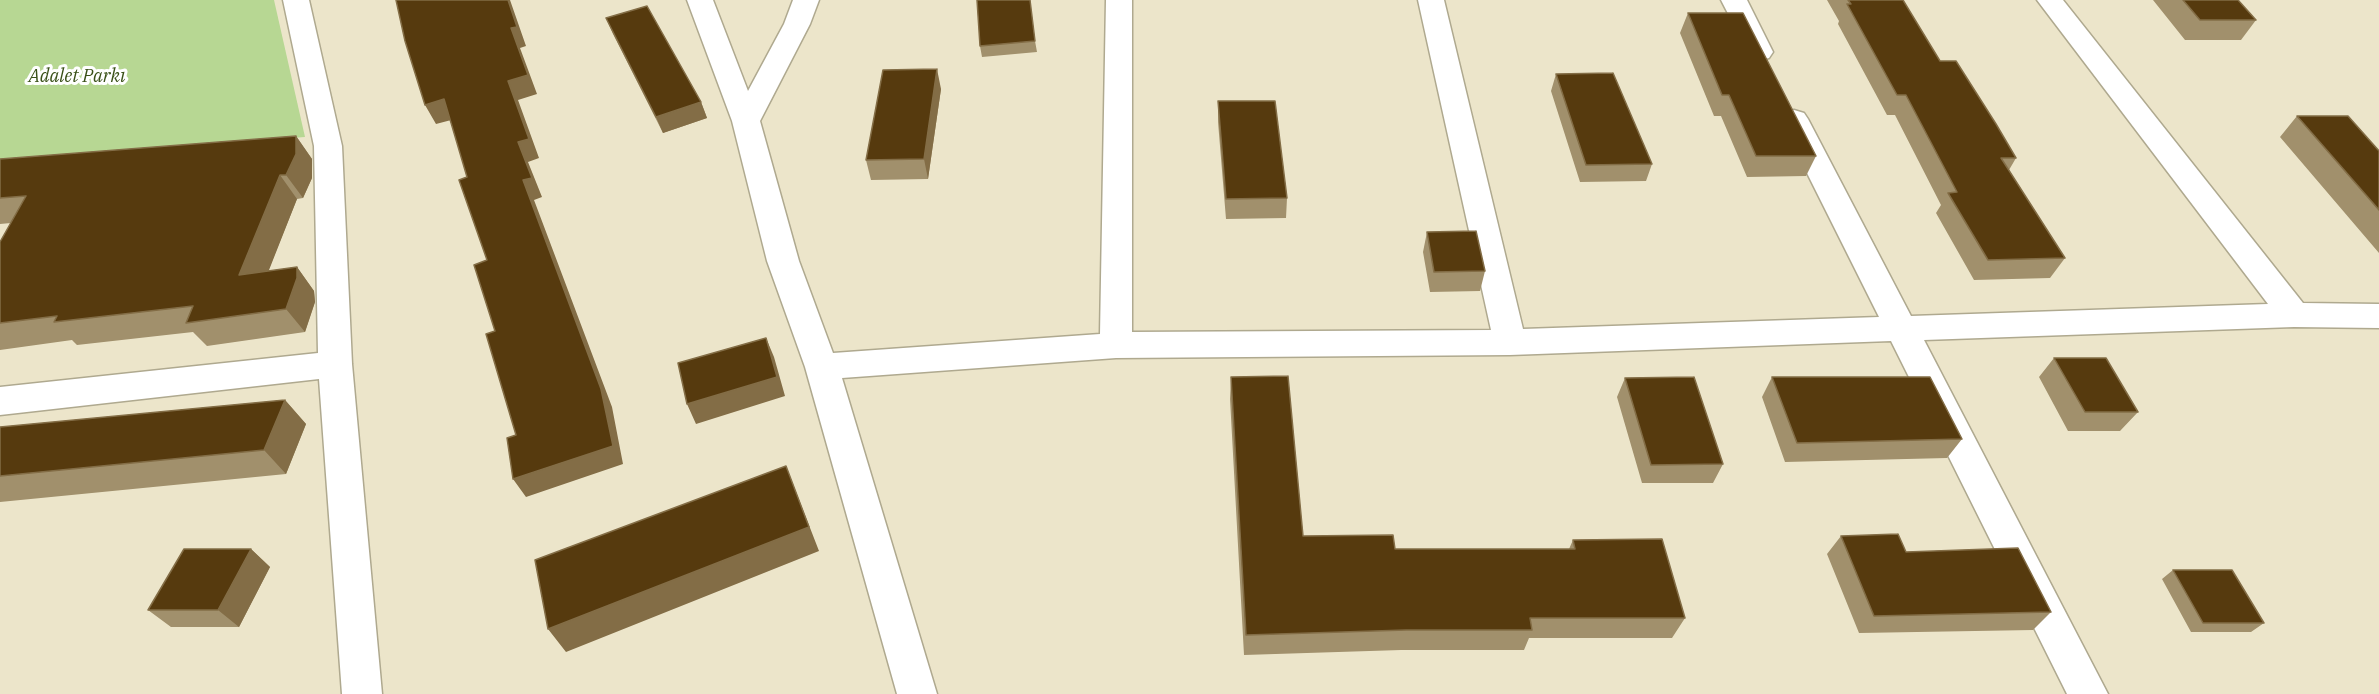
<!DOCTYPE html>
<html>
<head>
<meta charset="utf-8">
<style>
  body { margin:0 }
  canvas { display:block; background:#ece5ca }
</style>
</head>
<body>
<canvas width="2379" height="694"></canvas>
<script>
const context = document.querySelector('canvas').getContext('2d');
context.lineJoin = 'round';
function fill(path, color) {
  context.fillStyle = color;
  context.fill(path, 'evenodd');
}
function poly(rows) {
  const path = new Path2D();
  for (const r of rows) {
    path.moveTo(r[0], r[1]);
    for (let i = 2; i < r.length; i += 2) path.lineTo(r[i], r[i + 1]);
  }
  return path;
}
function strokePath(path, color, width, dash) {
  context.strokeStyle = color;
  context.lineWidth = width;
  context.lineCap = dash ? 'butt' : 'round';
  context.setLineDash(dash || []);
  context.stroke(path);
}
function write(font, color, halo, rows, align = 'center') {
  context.font = font + ' "IBM Plex Serif",serif';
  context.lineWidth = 6;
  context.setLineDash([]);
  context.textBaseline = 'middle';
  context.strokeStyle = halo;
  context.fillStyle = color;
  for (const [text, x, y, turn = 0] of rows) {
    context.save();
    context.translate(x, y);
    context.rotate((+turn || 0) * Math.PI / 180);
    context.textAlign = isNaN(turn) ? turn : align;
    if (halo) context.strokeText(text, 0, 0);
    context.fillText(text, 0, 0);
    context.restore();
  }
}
fill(poly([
  [0,0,274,0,305,137,0,160]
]), '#b7d793');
const minor = poly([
  [283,0,309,0,342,146,352,364,382,694,342,694,319,379,0,415,0,387,318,353,314,146,283,0],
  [687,0,713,0,748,91,784,24,793,0,819,0,810,24,760,121,799,261,833,353,1100,334,1106,0,1132,0,1132,332,1491,330,1418,0,1444,0,1523,329,1879,317,1780,119,1784,113,1794,110,1804,113,1808,119,1911,316,2268,304,2037,0,2063,0,2303,303,2379,304,2379,328,2294,327,1924,340,2108,694,2067,694,1891,341,1510,355,1116,358,842,378,937,694,897,694,805,367,767,261,732,121,687,0],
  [1721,0,1747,0,1773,52,1769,58,1760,60,1751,58,1721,0]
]);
strokePath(minor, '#afa98f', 3);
fill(minor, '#fff');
fill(poly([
  [1827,0,1903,0,1940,61,2016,158,2009,170,2065,258,2050,278,1974,280,1936,213,1941,205,1895,115,1887,115,1838,24,1839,21],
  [2153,0,2238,0,2256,20,2241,40,2185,40],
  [1688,13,1816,156,1806,176,1747,177,1721,116,1714,116,1680,33],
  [606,18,701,102,707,118,663,133,613,34],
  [1035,41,1037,52,982,57,980,46],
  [1556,74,1652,164,1646,181,1580,182,1551,91],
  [941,89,928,179,871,180,866,160],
  [1218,101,1287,198,1286,218,1226,219,1218,122],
  [2297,116,2379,151,2379,253,2280,137],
  [296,136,312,159,312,178,303,198,297,199,268,271,297,267,314,291,315,302,305,332,207,346,193,332,77,345,72,340,0,350,0,242,11,223,0,224,0,159],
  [1427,232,1485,271,1480,291,1430,292,1423,252],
  [2054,358,2138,412,2120,431,2068,431,2039,377],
  [1231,377,1303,536,1395,549,1569,549,1573,540,1685,618,1672,638,1529,638,1524,650,1401,650,1244,655,1230,399],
  [1772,377,1962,439,1947,458,1785,462,1762,397],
  [1625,378,1723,464,1713,483,1642,483,1617,397],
  [285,400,306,424,286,474,0,502,0,427],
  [1841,536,1906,552,2051,612,2033,630,1859,633,1827,554],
  [251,549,270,567,239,627,171,627,148,610],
  [2173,570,2264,623,2251,632,2191,632,2162,579]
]), '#a1906c');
fill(poly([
  [508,0,510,0,526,46,520,48,537,94,518,100,539,158,528,162,542,197,534,200,612,407,623,464,526,497,513,479,613,446,523,180,508,81,511,28],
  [937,69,941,89,928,179,924,159],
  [444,99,455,119,436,124,425,105],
  [701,102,707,118,663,133,656,117],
  [296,136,312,159,312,178,303,198,286,175],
  [280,175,297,199,258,298,239,275],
  [297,267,314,291,315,302,305,332,286,309],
  [766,338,774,357,785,396,696,424,687,404],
  [285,400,306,424,286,474,264,450],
  [786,466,819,551,566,652,548,629],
  [251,549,270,567,239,627,218,610]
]), '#836d46');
const building = poly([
  [396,0,508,0,517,27,511,28,528,75,508,81,529,139,518,142,532,178,523,180,601,389,613,446,513,479,507,438,516,435,486,334,495,331,474,265,487,260,459,180,467,177,444,99,425,105,405,41,396,0],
  [977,0,1030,0,1035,41,980,46,977,0],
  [1848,0,1903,0,1940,61,1956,61,1996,124,2016,158,2001,158,2065,258,1988,260,1948,193,1957,192,1906,95,1897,95,1847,4,1851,4,1848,0],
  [2183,0,2238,0,2256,20,2200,20,2183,0],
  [647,6,701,102,656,117,606,18,647,6],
  [1688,13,1743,13,1816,156,1756,156,1729,95,1722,95,1688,13],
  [937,69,924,159,866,160,883,70,937,69],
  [1613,73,1652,164,1586,165,1556,74,1613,73],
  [1218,101,1275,101,1287,198,1226,199,1218,101],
  [2297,116,2348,116,2379,151,2379,210,2297,116],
  [296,136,296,154,286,175,280,175,239,275,297,267,297,278,286,309,186,323,193,306,54,322,57,316,0,323,0,242,26,196,0,198,0,159,296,136],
  [1476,231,1485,271,1434,272,1427,232,1476,231],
  [766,338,777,377,687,404,678,363,766,338],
  [2054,358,2106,358,2138,412,2085,412,2054,358],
  [1288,376,1303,536,1393,535,1395,549,1575,549,1573,540,1662,539,1685,618,1530,618,1532,630,1406,630,1246,635,1231,377,1288,376],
  [1694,377,1723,464,1651,465,1625,378,1694,377],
  [1772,377,1930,377,1962,439,1797,443,1772,377],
  [285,400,264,450,0,476,0,427,285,400],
  [786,466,809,527,548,629,535,560,786,466],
  [1898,534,1906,552,2018,548,2051,612,1874,616,1841,536,1898,534],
  [184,549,251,549,218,610,148,610,184,549],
  [2173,570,2232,570,2264,623,2203,623,2173,570]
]);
fill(building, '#563a0e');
strokePath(building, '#836d46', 1.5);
write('italic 18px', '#3a5118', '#fff', [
  ["Adalet Parkı",77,77]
]);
</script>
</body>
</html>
